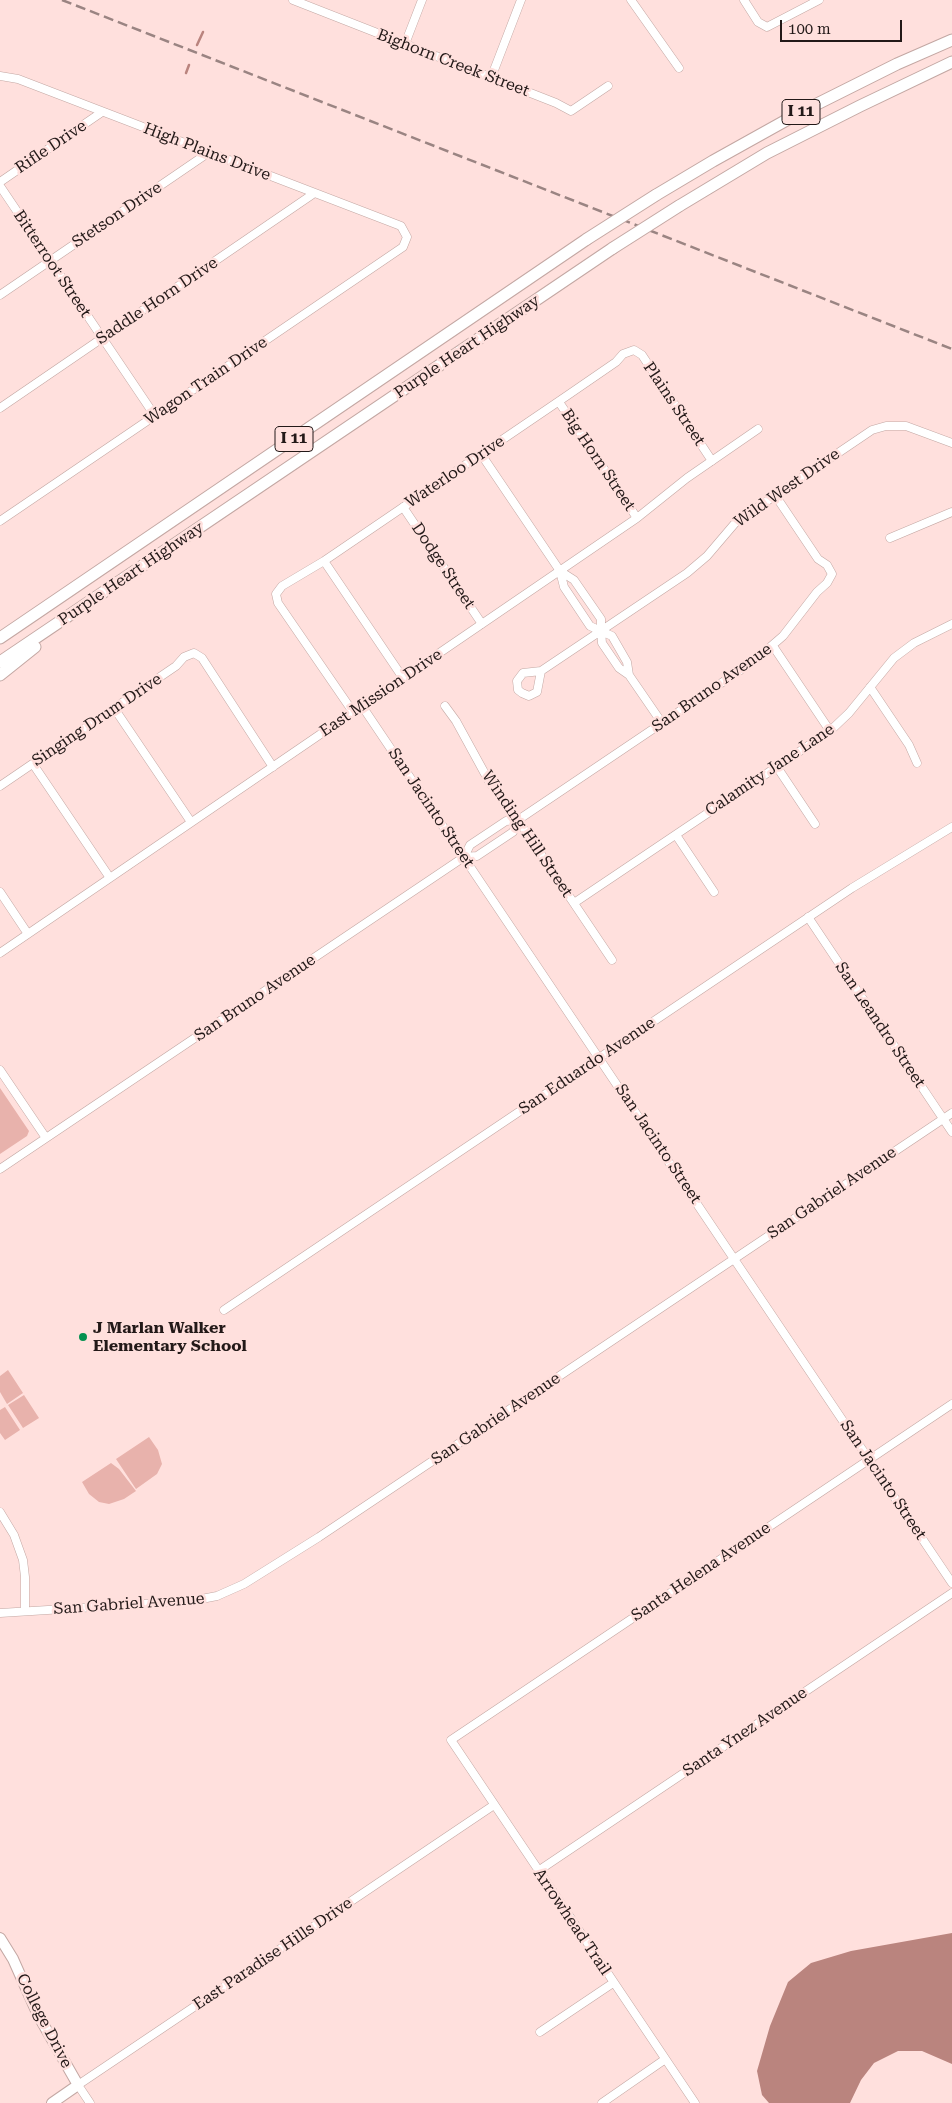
<!DOCTYPE html>
<html>
<head>
<meta charset="utf-8">
<style>
  body { margin:0 }
  #map { position:relative; width:952px; height:2103px; overflow:hidden; background:#ffe0dd; font-family:"Roboto Serif",serif }
  canvas { display:block }
  .scale { position:absolute; left:780px; top:20px; width:122px; height:22px; box-sizing:border-box; border:2px solid #231918; border-top:0; padding-left:6px; font-size:15px; line-height:18px; white-space:nowrap; color:#231918; -webkit-text-stroke:4px #ffe0dd; paint-order:stroke }
</style>
</head>
<body>
<div id="map">
<canvas width="952" height="2103"></canvas>
<div class="scale">100 m</div>
</div>
<script>
const context = document.querySelector('canvas').getContext('2d');
context.lineJoin = 'round';
function fill(path, color) {
  context.fillStyle = color;
  context.fill(path, 'evenodd');
}
function poly(rows) {
  const path = new Path2D();
  for (const r of rows) {
    path.moveTo(r[0], r[1]);
    for (let i = 2; i < r.length; i += 2) path.lineTo(r[i], r[i + 1]);
  }
  return path;
}
function strokePath(path, color, width, dash) {
  context.strokeStyle = color;
  context.lineWidth = width;
  context.lineCap = dash ? 'butt' : 'round';
  context.setLineDash(dash || []);
  context.stroke(path);
}
function write(font, color, halo, rows, align = 'center') {
  context.font = font + ' "Roboto Serif",serif';
  context.lineWidth = 5;
  context.setLineDash([]);
  context.textBaseline = 'middle';
  context.strokeStyle = halo;
  context.fillStyle = color;
  for (const [text, x, y, turn = 0] of rows) {
    context.save();
    context.translate(x, y);
    context.rotate((+turn || 0) * Math.PI / 180);
    context.textAlign = isNaN(turn) ? turn : align;
    if (halo) context.strokeText(text, 0, 0);
    context.fillText(text, 0, 0);
    context.restore();
  }
}
fill(poly([
  [0,1088,29,1131,27,1136,0,1154],
  [8,1370,23,1393,7,1404,0,1392,0,1376],
  [24,1395,39,1418,23,1428,8,1405],
  [5,1407,20,1430,5,1440,0,1433,0,1410],
  [149,1437,158,1450,162,1464,157,1474,136,1489,116,1459],
  [111,1463,119,1469,136,1491,124,1499,109,1504,99,1502,89,1494,82,1482]
]), '#e8b2ac');
fill(poly([
  [952,1933,952,2064,922,2051,898,2051,874,2063,861,2080,850,2103,769,2103,762,2095,757,2071,770,2026,788,1982,811,1963,851,1951]
]), '#ba847e');
strokePath(poly([
  [197,45,203,32],
  [186,73,189,65]
]), '#ba847e', 2.5);
const minor = poly([
  [293,0,556,103,571,111,608,86],
  [631,0,679,68],
  [744,0,758,22,767,27,819,0],
  [405,44,422,0],
  [0,76,18,79,401,226,407,237,403,247,0,521],
  [491,78,521,0],
  [0,182,102,112],
  [0,186,155,416],
  [0,295,208,153],
  [559,402,637,518],
  [0,408,313,194],
  [481,454,560,571,564,587,590,626,601,631,602,643,619,668,629,675,662,723],
  [403,507,482,624],
  [890,538,952,512],
  [324,561,403,678],
  [560,571,574,580,601,619,601,631,612,636,627,662,629,675],
  [773,646,830,731],
  [541,671,537,692,529,696,522,693,518,690,517,681,523,673,541,671,687,573,707,556,736,522,872,430,886,426,906,426,952,443],
  [870,687,909,745,917,763],
  [362,706,952,1583],
  [445,706,456,721,490,783,518,820,612,960],
  [114,708,191,822],
  [353,712,278,603,276,594,282,586,324,561,568,395,616,362,623,354,634,350,642,355,712,461],
  [33,764,110,878],
  [777,767,815,824],
  [0,786,176,666,184,657,194,653,202,658,273,767],
  [676,835,714,892],
  [464,857,470,845,506,821,518,820,754,661,783,636,817,592,827,583,832,574,827,565,818,559,775,495],
  [0,892,28,934],
  [574,903,830,731,849,713,894,658,914,643,952,624],
  [808,917,952,1132],
  [0,953,637,518,687,478,758,429],
  [0,1070,46,1138],
  [0,1169,464,857,477,856,513,832,518,820],
  [224,1310,852,888,952,827],
  [0,1512,14,1535,23,1560,25,1577,25,1611],
  [0,1613,191,1601,217,1596,244,1584,319,1537,952,1113],
  [538,1871,952,1593],
  [540,2032,613,1983],
  [90,2103,78,2085,494,1805],
  [602,2103,664,2060],
  [695,2103,451,1740,952,1404]
]);
const major = poly([
  [0,1938,13,1959,38,2015,78,2085,52,2103]
]);
const highway = poly([
  [656,195,713,161,801,112,897,64,952,40],
  [679,206,767,153,860,106,952,62],
  [0,638,587,239],
  [0,662,613,248],
  [0,675,35,647]
]);
strokePath(minor, '#c3a7a3', 9);
strokePath(major, '#c3a7a3', 12);
strokePath(highway, '#c3a7a3', 13);
strokePath(minor, '#fff', 8);
strokePath(major, '#fff', 10);
strokePath(highway, '#fff', 11);
strokePath(poly([
  [62,0,952,349]
]), '#9a8482', 2.5, [10, 5]);
const highwayBridge = poly([
  [587,239,656,195],
  [613,248,679,206]
]);
strokePath(highwayBridge, '#c3a7a3', 13, []);
strokePath(highwayBridge, '#fff', 11);
for (const [x, y, r, color] of [
  [83,1337,5,"#049150"]
]) {
  const dot = new Path2D();
  dot.arc(x, y, r, 0, 2 * Math.PI);
  context.fillStyle = color;
  context.fill(dot);
  strokePath(dot, '#ffe0dd', 2);
}
for (const [x, y, w] of [
  [801,112,38],
  [294,439,38]
]) {
  const box = new Path2D();
  box.roundRect(x - w / 2, y - 12.5, w, 25, 4);
  context.fillStyle = '#ffe0dd';
  context.fill(box);
  strokePath(box, '#231918', 1);
}
write('bold 15px', '#231918', null, [
  ["I 11",801,112],
  ["I 11",294,439]
]);
write('16px', '#231918', '#ffe0dd', [
  ["Bighorn Creek Street",453,63,21],
  ["Rifle Drive",51,147,-34],
  ["High Plains Drive",207,152,21],
  ["Stetson Drive",117,215,-34],
  ["Bitterroot Street",52,264,56],
  ["Saddle Horn Drive",157,301,-34],
  ["Purple Heart Highway",467,347,-34],
  ["Wagon Train Drive",206,381,-34],
  ["Plains Street",674,404,56],
  ["Big Horn Street",598,460,56],
  ["Waterloo Drive",455,472,-34],
  ["Wild West Drive",787,488,-35],
  ["Dodge Street",443,566,56],
  ["Purple Heart Highway",131,574,-34],
  ["San Bruno Avenue",712,688,-35],
  ["East Mission Drive",381,693,-34],
  ["Singing Drum Drive",97,720,-34],
  ["Calamity Jane Lane",770,770,-34],
  ["San Jacinto Street",431,808,56],
  ["Winding Hill Street",527,834,56],
  ["San Bruno Avenue",255,998,-34],
  ["San Leandro Street",880,1025,56],
  ["San Eduardo Avenue",587,1066,-34],
  ["San Jacinto Street",658,1144,56],
  ["San Gabriel Avenue",832,1193,-34],
  ["San Gabriel Avenue",496,1419,-34],
  ["San Jacinto Street",883,1480,56],
  ["Santa Helena Avenue",701,1572,-34],
  ["San Gabriel Avenue",129,1604,-4],
  ["Santa Ynez Avenue",745,1732,-34],
  ["Arrowhead Trail",572,1922,56],
  ["East Paradise Hills Drive",273,1954,-34],
  ["College Drive",44,2021,63]
]);
write('bold 16px', '#231918', '#ffe0dd', [
  ["J Marlan Walker",93,1328],
  ["Elementary School",93,1346]
], 'left');
</script>
</body>
</html>
